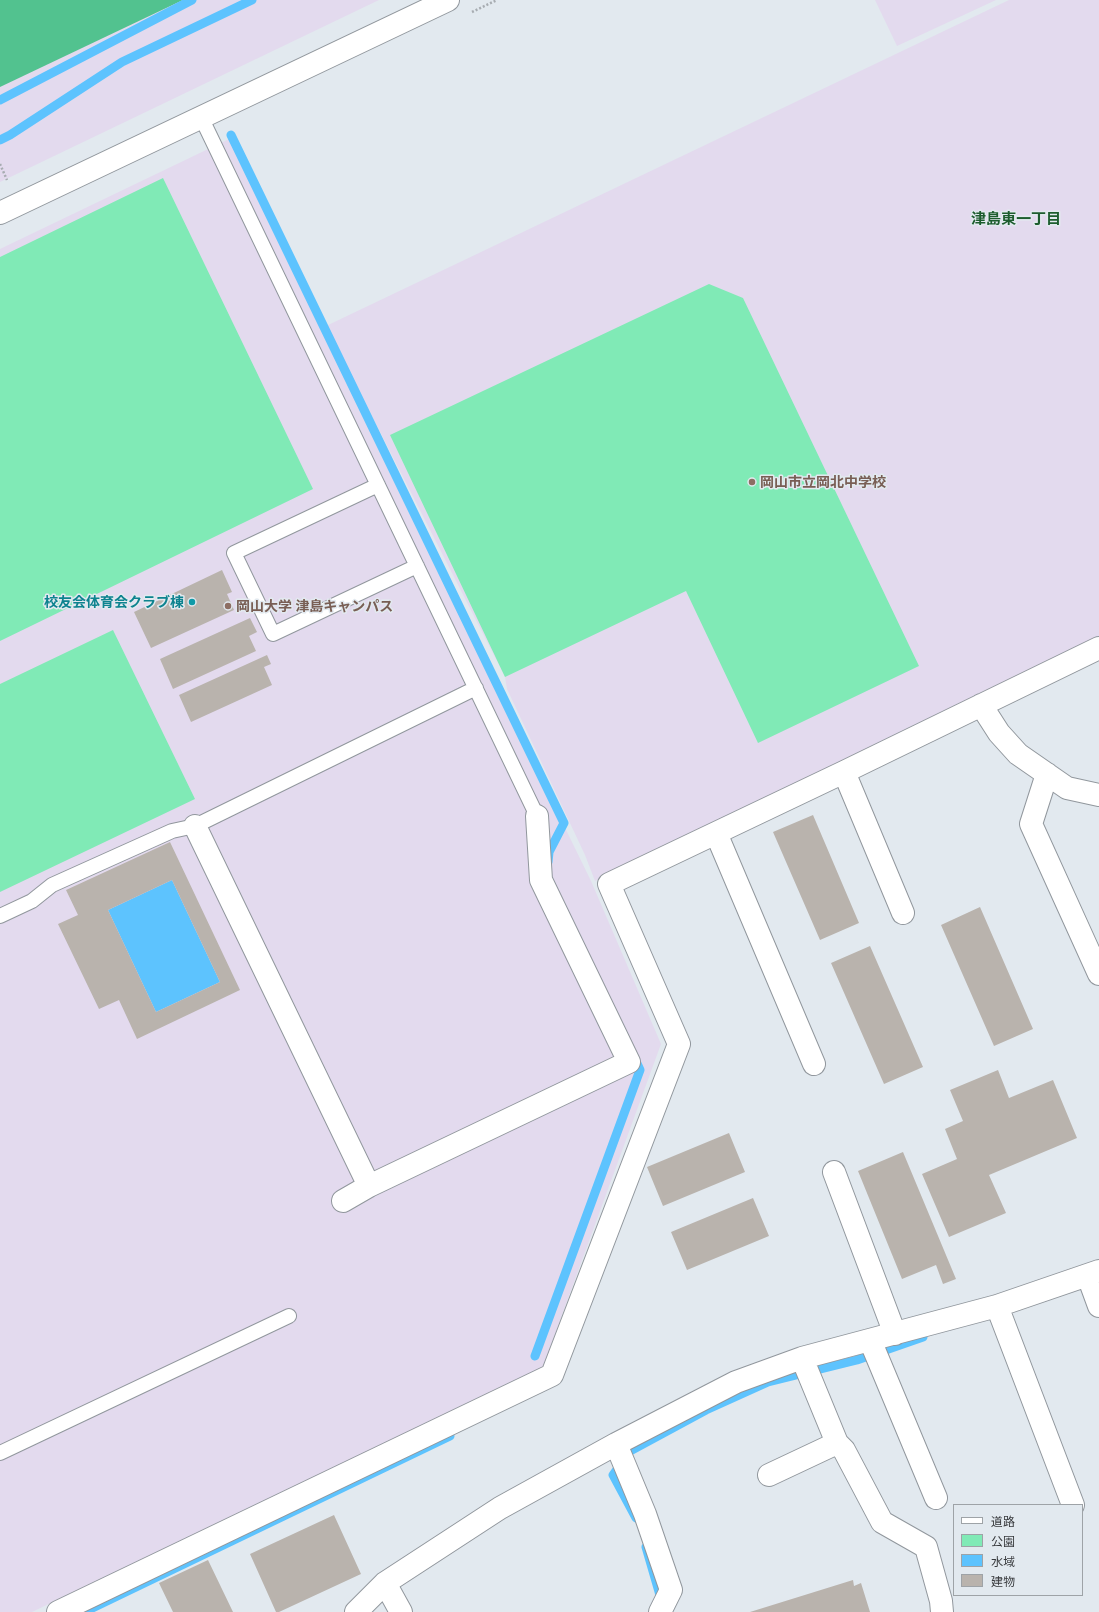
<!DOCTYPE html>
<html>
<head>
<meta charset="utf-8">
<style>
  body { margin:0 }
  #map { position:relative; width:1099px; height:1612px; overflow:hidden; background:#e2e9ef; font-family:Georgia,"Noto Sans JP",serif }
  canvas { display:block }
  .legend { position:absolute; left:953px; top:1504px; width:130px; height:92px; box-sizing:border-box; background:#e2e9ef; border:1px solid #9ea3a7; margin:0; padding:5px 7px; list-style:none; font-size:12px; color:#37393c }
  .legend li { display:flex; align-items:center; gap:8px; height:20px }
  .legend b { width:20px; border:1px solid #9ea3a7 }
</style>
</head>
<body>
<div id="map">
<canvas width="1099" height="1612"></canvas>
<ul class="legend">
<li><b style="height:5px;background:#fff"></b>道路</li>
<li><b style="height:11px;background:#80eab6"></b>公園</li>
<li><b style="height:11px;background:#5dc3fe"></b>水域</li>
<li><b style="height:11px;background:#b9b3ad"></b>建物</li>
</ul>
</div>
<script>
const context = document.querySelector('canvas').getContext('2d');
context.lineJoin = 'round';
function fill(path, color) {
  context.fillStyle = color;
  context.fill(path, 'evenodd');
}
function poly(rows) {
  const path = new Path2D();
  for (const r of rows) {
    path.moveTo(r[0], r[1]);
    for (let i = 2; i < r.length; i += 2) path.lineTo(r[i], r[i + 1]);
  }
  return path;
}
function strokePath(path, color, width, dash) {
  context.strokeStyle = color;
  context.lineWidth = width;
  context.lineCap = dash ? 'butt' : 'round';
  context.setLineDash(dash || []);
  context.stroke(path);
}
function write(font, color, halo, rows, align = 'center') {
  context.font = font + ' Georgia,"Noto Sans JP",serif';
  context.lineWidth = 3;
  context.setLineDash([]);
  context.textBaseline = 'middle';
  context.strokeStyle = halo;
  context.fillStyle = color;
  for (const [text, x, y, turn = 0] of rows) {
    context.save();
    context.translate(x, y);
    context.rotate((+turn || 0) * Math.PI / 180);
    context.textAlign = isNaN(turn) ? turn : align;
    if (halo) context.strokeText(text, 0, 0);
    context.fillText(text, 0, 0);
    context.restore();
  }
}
fill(poly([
  [0,0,379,0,0,182],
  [875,0,996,0,897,46],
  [1009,0,1099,0,1099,638,595,881,585,855,507,689,505,677,326,326],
  [229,139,591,881,661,1044,543,1367,32,1612,0,1612,0,249]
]), '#e3daee');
fill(poly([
  [163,178,313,489,0,641,0,257],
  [709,284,743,298,919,666,758,743,686,591,505,677,390,435],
  [113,630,195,799,0,892,0,684]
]), '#80eab6');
fill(poly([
  [0,0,183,0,0,87]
]), '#52c28f');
fill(poly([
  [172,880,220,982,156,1012,108,910]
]), '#5dc3fe');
strokePath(poly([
  [0,100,192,0],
  [231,135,564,823,549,852,548,862],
  [0,140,10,135,122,62,252,0],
  [535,1356,640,1070,633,1055],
  [636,1518,613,1475,630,1451,706,1410,768,1382,857,1360,923,1337],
  [646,1547,662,1602],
  [84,1612,450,1436]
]), '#5dc3fe', 9);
fill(poly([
  [222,570,232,592,227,594,234,610,151,648,134,612],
  [250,618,257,632,249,636,256,651,173,689,160,659],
  [267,655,271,664,264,667,272,685,191,722,179,695],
  [813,815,859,923,820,940,773,832],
  [170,842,240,990,137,1039,119,1000,99,1009,58,924,78,915,66,890],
  [172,880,220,982,156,1012,108,910],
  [980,907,1033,1029,994,1046,941,925],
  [870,946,923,1067,884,1084,831,963],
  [998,1070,1009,1098,1053,1080,1077,1138,989,1175,1006,1213,949,1237,922,1174,957,1159,945,1129,963,1121,950,1090],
  [729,1133,745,1172,663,1206,647,1167],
  [903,1152,956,1279,943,1284,936,1265,902,1279,858,1171],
  [753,1198,769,1236,687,1270,671,1232],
  [334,1515,361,1574,279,1612,276,1612,250,1554],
  [208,1560,233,1612,173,1612,159,1583],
  [853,1580,854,1586,861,1583,870,1612,750,1612]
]), '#b9b3ad');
const lane = poly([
  [201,117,537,816],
  [378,485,234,553,273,634,417,566],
  [0,916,32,901,52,885,172,831,195,826,476,688],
  [0,1453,289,1316]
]);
const street = poly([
  [981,705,999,733,1018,754,1067,788,1099,795],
  [844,772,903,913],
  [1047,774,1031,824,1099,974],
  [195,826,369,1186],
  [716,833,814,1064],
  [834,1172,895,1334],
  [343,1201,369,1186,629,1062,541,880,537,816],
  [1088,1276,1099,1306],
  [997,1306,1073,1505],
  [870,1340,936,1498],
  [802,1358,837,1443,844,1450,882,1522,926,1547,941,1601,942,1612],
  [616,1444,645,1514,671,1590,660,1612],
  [769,1475,837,1443],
  [385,1583,401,1612],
  [58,1612,552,1375,679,1044,609,884,844,772,1099,648],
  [356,1612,385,1583,500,1508,616,1444,736,1382,802,1358,997,1306,1099,1271]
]);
const secondary = poly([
  [0,213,448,0]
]);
strokePath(lane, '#91979d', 16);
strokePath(street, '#91979d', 24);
strokePath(secondary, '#91979d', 24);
strokePath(poly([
  [472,12,497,0],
  [0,164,7,180]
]), '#a7acb1', 2.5, [2, 2]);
strokePath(lane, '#fff', 14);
strokePath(street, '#fff', 22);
strokePath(secondary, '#fff', 22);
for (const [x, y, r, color] of [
  [752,482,4,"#8d6e63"],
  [192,602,4,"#0f9aa8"],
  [228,606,4,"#8d6e63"]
]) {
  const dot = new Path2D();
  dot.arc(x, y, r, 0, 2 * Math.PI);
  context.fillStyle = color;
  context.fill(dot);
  strokePath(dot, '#e2e9ef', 1.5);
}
write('bold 14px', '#785e54', '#e2e9ef', [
  ["岡山市立岡北中学校",760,482],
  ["岡山大学 津島キャンパス",236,606]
], 'left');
write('bold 14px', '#0d838f', '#e2e9ef', [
  ["校友会体育会クラブ棟",184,602]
], 'right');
write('bold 15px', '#1d5d2e', '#e2e9ef', [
  ["津島東一丁目",1016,218]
]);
</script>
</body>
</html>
